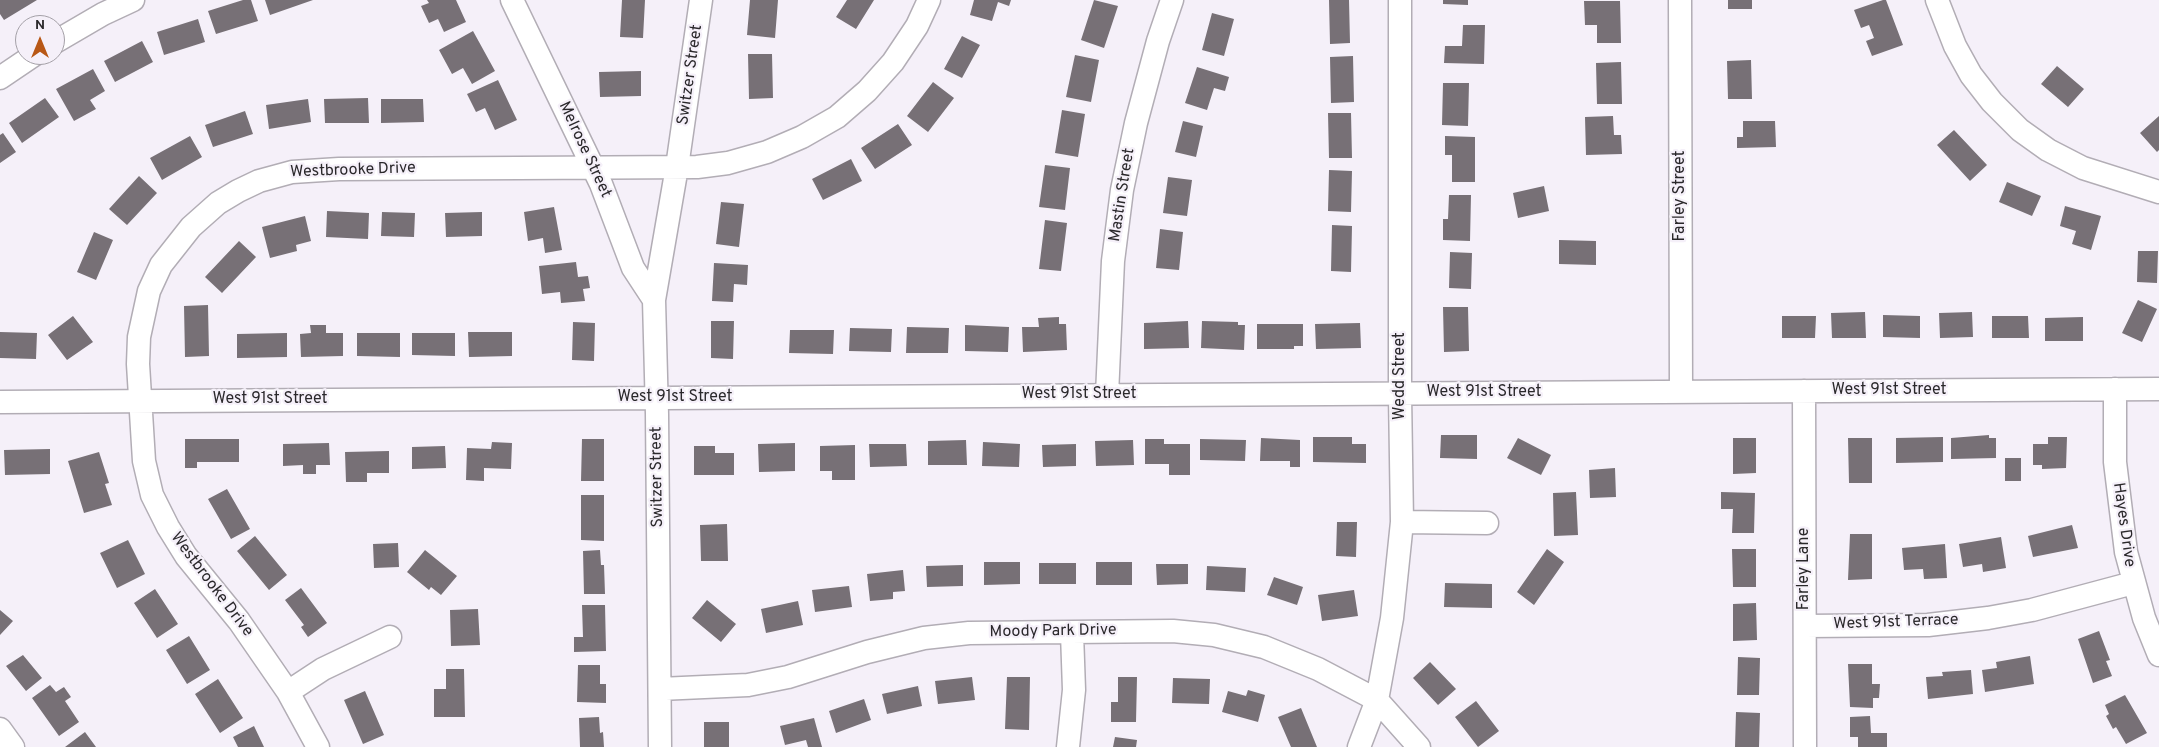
<!DOCTYPE html>
<html>
<head>
<meta charset="utf-8">
<style>
  body { margin:0 }
  #map { position:relative; width:2159px; height:747px; overflow:hidden; background:#f5f0f9; font-family:Overpass,sans-serif }
  canvas { display:block }
  .north { position:absolute; left:15px; top:15px; width:50px; height:50px; box-sizing:border-box; background:#f5f0f9; border:1px solid #a4a0a7; border-radius:50%; rotate:0deg; font-size:14px; font-weight:700; line-height:20px; text-align:center; color:#2a282b }
  .north::after { content:''; display:block; margin:auto; width:18px; height:22px; background:#b85816; clip-path:polygon(50% 0,100% 100%,50% 72%,0 100%) }
</style>
</head>
<body>
<div id="map">
<canvas width="2159" height="747"></canvas>
<div class="north">N</div>
</div>
<script>
const context = document.querySelector('canvas').getContext('2d');
context.lineJoin = 'round';
function fill(path, color) {
  context.fillStyle = color;
  context.fill(path, 'evenodd');
}
function poly(rows) {
  const path = new Path2D();
  for (const r of rows) {
    path.moveTo(r[0], r[1]);
    for (let i = 2; i < r.length; i += 2) path.lineTo(r[i], r[i + 1]);
  }
  return path;
}
function strokePath(path, color, width, dash) {
  context.strokeStyle = color;
  context.lineWidth = width;
  context.lineCap = dash ? 'butt' : 'round';
  context.setLineDash(dash || []);
  context.stroke(path);
}
function write(font, color, halo, rows, align = 'center') {
  context.font = font + ' Overpass,sans-serif';
  context.lineWidth = 4.5;
  context.setLineDash([]);
  context.textBaseline = 'middle';
  context.strokeStyle = halo;
  context.fillStyle = color;
  for (const [text, x, y, turn = 0] of rows) {
    context.save();
    context.translate(x, y);
    context.rotate((+turn || 0) * Math.PI / 180);
    context.textAlign = isNaN(turn) ? turn : align;
    if (halo) context.strokeText(text, 0, 0);
    context.fillText(text, 0, 0);
    context.restore();
  }
}
fill(poly([
  [0,0,37,0,4,20,0,14],
  [243,0,251,0,258,21,216,34,208,11],
  [265,0,313,0,270,15],
  [427,0,456,0,466,22,444,32,438,19,429,23,421,6,429,3],
  [622,0,645,0,643,38,620,37],
  [750,0,778,0,775,38,747,35],
  [847,0,874,0,856,29,836,17],
  [974,0,1011,0,1009,6,998,2,992,21,970,15],
  [1094,0,1118,6,1104,48,1081,40],
  [1329,0,1349,0,1350,43,1330,44],
  [1443,0,1468,0,1468,5,1443,4],
  [1728,0,1752,0,1752,9,1728,9],
  [1883,0,1886,0,1903,45,1872,56,1866,41,1874,38,1869,25,1861,28,1854,10],
  [1584,1,1620,1,1621,43,1597,43,1597,25,1585,25],
  [1212,13,1234,19,1224,56,1202,50],
  [198,19,205,42,164,55,157,32],
  [1463,25,1485,25,1484,64,1444,63,1445,46,1462,46],
  [473,31,495,71,472,84,463,68,452,74,439,50],
  [962,36,980,45,962,78,944,69],
  [142,41,153,62,115,82,104,61],
  [748,54,772,54,773,98,749,99],
  [1075,55,1099,60,1091,102,1066,97],
  [1353,56,1354,102,1331,103,1330,57],
  [1751,60,1752,99,1728,99,1727,61],
  [1621,62,1622,104,1597,104,1596,63],
  [2057,66,2084,89,2068,107,2041,84],
  [1197,67,1229,77,1225,91,1214,88,1207,110,1185,103],
  [93,69,105,91,90,100,96,109,74,121,56,89],
  [641,71,641,96,600,97,599,72],
  [498,80,517,120,495,130,485,108,476,112,467,94],
  [933,82,954,98,928,132,907,116],
  [1443,83,1469,83,1468,126,1442,125],
  [45,98,59,117,22,143,9,123],
  [368,98,369,123,325,123,324,99],
  [308,99,311,122,269,129,266,105],
  [381,99,423,99,424,122,381,123],
  [1062,110,1085,114,1078,157,1055,153],
  [245,111,253,134,213,147,205,125],
  [1328,113,1351,113,1352,158,1329,158],
  [1613,116,1614,135,1621,135,1622,154,1586,155,1585,117],
  [2159,116,2159,150,2157,152,2140,133],
  [1183,121,1203,126,1196,157,1175,152],
  [1743,121,1775,121,1776,147,1737,148,1737,137,1743,137],
  [898,124,912,145,875,169,861,148],
  [1954,130,1987,165,1970,181,1937,145],
  [3,133,16,152,0,163,0,135],
  [190,136,202,157,162,180,150,158],
  [1445,136,1475,137,1475,182,1452,182,1452,155,1445,155],
  [851,159,862,181,823,200,812,179],
  [1045,165,1070,168,1065,210,1039,207],
  [1329,170,1352,171,1351,212,1328,211],
  [139,176,157,193,127,225,109,209],
  [1168,177,1192,180,1187,216,1163,213],
  [2007,182,2041,196,2032,216,1999,202],
  [1544,186,1549,211,1518,218,1513,193],
  [1449,195,1471,195,1470,241,1443,240,1443,219,1448,219],
  [721,202,744,204,739,247,716,244],
  [2065,206,2101,216,2091,250,2072,244,2076,231,2060,226],
  [554,207,562,250,545,253,543,238,528,241,524,212],
  [327,211,369,213,368,239,326,237],
  [382,212,415,213,414,237,381,236],
  [482,212,482,236,446,237,445,213],
  [305,216,311,241,296,245,297,251,270,258,262,227],
  [1045,220,1067,223,1061,271,1039,269],
  [1332,225,1352,226,1351,272,1331,271],
  [1160,229,1183,232,1179,270,1156,268],
  [94,232,113,240,96,280,77,272],
  [1559,240,1596,241,1596,265,1559,264],
  [239,241,256,257,222,293,205,277],
  [2138,251,2158,251,2157,283,2137,282],
  [1450,252,1472,253,1471,289,1449,288],
  [576,262,578,277,588,276,590,288,583,289,585,301,561,303,560,292,542,294,539,266],
  [714,263,748,265,747,285,734,284,733,302,712,301],
  [2138,300,2157,309,2142,342,2122,333],
  [208,305,209,356,185,357,184,306],
  [1443,307,1468,307,1469,351,1444,352],
  [1865,312,1866,338,1832,338,1831,313],
  [1972,312,1973,337,1940,338,1939,313],
  [1883,315,1920,316,1920,338,1883,337],
  [73,316,93,342,67,360,48,335],
  [1782,316,1816,316,1815,338,1782,338],
  [1992,316,2028,316,2029,338,1992,338],
  [1059,317,1059,324,1066,324,1067,350,1023,352,1022,327,1039,327,1038,318],
  [2083,317,2083,341,2045,341,2045,318],
  [711,321,734,321,733,359,711,358],
  [1188,321,1189,348,1144,349,1144,323],
  [1202,321,1238,322,1238,325,1245,325,1244,350,1201,348],
  [573,322,595,323,594,361,572,360],
  [1360,323,1361,348,1316,349,1315,324],
  [1257,324,1303,324,1303,346,1294,346,1294,349,1257,349],
  [310,325,326,325,326,333,343,333,343,356,301,357,300,334,311,333],
  [965,325,1009,327,1008,352,965,351],
  [907,327,949,328,948,353,906,353],
  [850,328,892,329,891,352,849,351],
  [790,330,834,330,833,354,789,353],
  [0,332,37,333,36,359,0,358],
  [468,332,512,332,512,356,469,357],
  [287,333,287,357,237,358,237,334],
  [357,333,400,333,400,357,357,356],
  [412,333,455,333,455,356,412,355],
  [1441,435,1477,435,1477,459,1440,458],
  [1989,435,1989,438,1996,438,1996,458,1951,459,1951,438],
  [1313,437,1352,437,1352,444,1366,444,1366,463,1313,462],
  [1943,437,1943,462,1896,463,1896,438],
  [2048,437,2067,437,2066,468,2042,469,2042,465,2033,465,2033,444,2048,444],
  [1261,438,1300,440,1300,467,1290,467,1290,461,1260,461],
  [1518,438,1551,455,1541,475,1507,458],
  [1733,438,1756,438,1756,473,1733,474],
  [1848,438,1872,438,1872,483,1849,483],
  [185,439,239,439,239,462,197,462,197,468,185,468],
  [582,439,604,439,604,481,581,481],
  [1145,439,1164,439,1164,444,1190,444,1190,475,1169,475,1169,464,1145,464],
  [1200,439,1246,440,1245,461,1200,460],
  [966,440,967,465,928,465,928,441],
  [1133,440,1134,465,1096,466,1095,441],
  [492,442,512,443,511,469,484,468,484,481,466,480,467,448,491,449],
  [983,442,1020,444,1019,467,982,466],
  [329,443,330,465,316,465,316,474,303,474,303,465,283,466,283,444],
  [795,443,795,471,759,472,758,444],
  [869,444,906,444,907,466,870,467],
  [1076,444,1076,466,1043,467,1042,445],
  [855,445,855,480,832,480,832,471,820,471,820,446],
  [445,446,446,468,412,469,412,447],
  [694,446,715,446,715,453,734,453,734,475,694,475],
  [50,449,50,474,5,475,4,450],
  [389,451,389,473,367,473,367,482,346,482,345,452],
  [99,452,109,483,105,484,112,505,84,513,68,461],
  [2005,458,2021,458,2021,481,2005,481],
  [1615,468,1616,497,1590,498,1589,470],
  [227,489,250,529,231,539,208,499],
  [1576,492,1578,535,1554,536,1553,493],
  [1721,492,1755,493,1754,533,1732,533,1733,509,1721,509],
  [581,495,604,495,604,541,581,540],
  [1337,522,1357,522,1356,557,1336,556],
  [727,524,728,561,701,561,700,525],
  [2072,525,2078,548,2033,557,2028,536],
  [1850,534,1872,534,1872,579,1848,580],
  [255,536,287,575,269,590,237,551],
  [2001,537,2006,568,1983,572,1982,564,1963,567,1959,544],
  [128,540,145,574,117,588,100,553],
  [398,543,399,567,374,568,373,544],
  [1945,544,1947,578,1924,579,1923,569,1904,570,1902,548],
  [1547,549,1564,562,1534,605,1517,592],
  [1732,549,1756,549,1756,587,1733,587],
  [425,550,457,576,441,595,431,587,429,590,407,572],
  [600,550,601,565,604,565,605,594,584,594,583,551],
  [984,562,1020,562,1020,584,984,585],
  [1096,562,1132,562,1132,585,1096,585],
  [1039,563,1076,563,1076,584,1039,584],
  [1156,564,1188,564,1188,584,1157,585],
  [963,565,963,586,927,587,926,566],
  [1207,566,1246,568,1245,592,1206,590],
  [903,570,905,591,893,592,893,599,870,601,867,574],
  [1274,577,1303,587,1297,605,1267,595],
  [1445,583,1492,584,1492,608,1444,607],
  [849,586,852,607,815,612,812,590],
  [301,588,327,623,308,637,301,627,304,625,285,600],
  [155,589,178,624,157,638,134,603],
  [1354,590,1358,616,1322,621,1318,595],
  [707,600,736,624,721,642,692,618],
  [798,601,803,625,766,633,761,609],
  [1756,603,1757,640,1733,641,1733,604],
  [582,605,605,605,606,651,574,652,574,637,583,637],
  [478,609,480,645,451,646,450,610],
  [0,610,13,621,0,635],
  [2099,631,2110,660,2106,661,2112,676,2093,683,2078,639],
  [189,636,210,670,187,684,166,650],
  [23,655,42,678,26,691,6,666],
  [2030,656,2034,684,1985,692,1982,670,1997,668,1996,662],
  [1738,657,1760,658,1759,695,1737,695],
  [1430,662,1456,689,1438,705,1413,678],
  [1848,664,1872,664,1872,684,1880,684,1879,698,1873,698,1873,708,1850,707],
  [578,665,600,665,600,684,606,684,606,703,577,702],
  [446,669,464,669,465,717,434,717,434,689,446,689],
  [1971,670,1973,694,1928,699,1926,677,1943,676,1942,672],
  [972,677,975,700,938,704,935,681],
  [1007,677,1030,677,1029,730,1005,729],
  [1118,677,1137,677,1136,722,1111,722,1111,702,1118,702],
  [1173,678,1210,679,1209,704,1172,703],
  [218,679,243,718,220,733,195,694],
  [50,685,56,692,64,687,71,697,65,701,79,722,59,736,32,698],
  [918,686,922,706,887,714,882,694],
  [1248,690,1265,695,1258,722,1222,712,1228,691,1246,696],
  [365,691,384,735,363,744,344,700],
  [2125,695,2147,733,2126,744,2116,727,2113,729,2106,716,2109,714,2105,705],
  [864,699,871,720,836,733,829,711],
  [1476,701,1499,731,1478,747,1455,717],
  [1301,708,1317,747,1291,747,1278,717],
  [1736,712,1760,713,1759,747,1735,747],
  [1870,716,1871,733,1887,733,1887,747,1858,747,1858,737,1850,737,1850,717],
  [599,717,600,733,603,732,604,747,580,747,579,718],
  [814,718,822,747,808,747,806,740,785,745,780,726],
  [704,722,729,722,729,747,704,747],
  [254,726,264,747,238,747,233,737],
  [85,732,96,747,65,747],
  [1115,737,1137,740,1136,747,1113,747]
]), '#777076');
const minor = poly([
  [512,0,601,184,633,268,654,300],
  [1680,0,1681,392],
  [1937,0,1955,46,1971,75,1992,102,2020,130,2048,150,2083,168,2159,192],
  [55,42,103,14,133,0],
  [0,78,34,55],
  [2115,389,2115,462,2126,552,2144,618,2159,655],
  [1804,391,1805,747],
  [1107,395,1113,261,1122,190,1136,123,1158,41,1172,0],
  [0,402,2159,389],
  [1402,522,1487,523],
  [1805,626,1928,625,1988,618,2032,610,2133,583],
  [660,689,748,685,788,677,867,652,924,638,969,633,1173,631,1214,635,1264,647,1318,669,1377,700,1419,747],
  [288,692,323,669,390,637],
  [0,729,13,747],
  [318,747,288,692,239,621,186,556,168,527,152,495,144,461,138,364,139,337,149,291,161,265,191,227,218,203,238,191,259,181,292,172,339,169,697,167,728,163,767,152,802,137,837,117,867,91,893,62,917,26,929,0],
  [660,747,657,414,654,300,677,167,701,0],
  [1068,747,1074,690,1072,633],
  [1359,747,1377,700,1392,618,1402,522,1400,394,1400,0]
]);
strokePath(minor, '#b2adb5', 25);
strokePath(minor, '#fff', 22);
write('16px', '#2a282b', '#f5f0f9', [
  ["Switzer Street",691,75,-82],
  ["Melrose Street",584,150,65],
  ["Westbrooke Drive",353,171,-2],
  ["Mastin Street",1123,195,-81],
  ["Farley Street",1681,196,-90],
  ["Wedd Street",1401,376,-90],
  ["West 91st Street",1889,391],
  ["West 91st Street",1484,393],
  ["West 91st Street",1079,395],
  ["West 91st Street",675,398],
  ["West 91st Street",270,400],
  ["Switzer Street",658,477,-91],
  ["Hayes Drive",2123,525,82],
  ["Farley Lane",1805,569,-90],
  ["Westbrooke Drive",211,585,53],
  ["West 91st Terrace",1896,623,-2],
  ["Moody Park Drive",1053,632,-1]
]);
</script>
</body>
</html>
